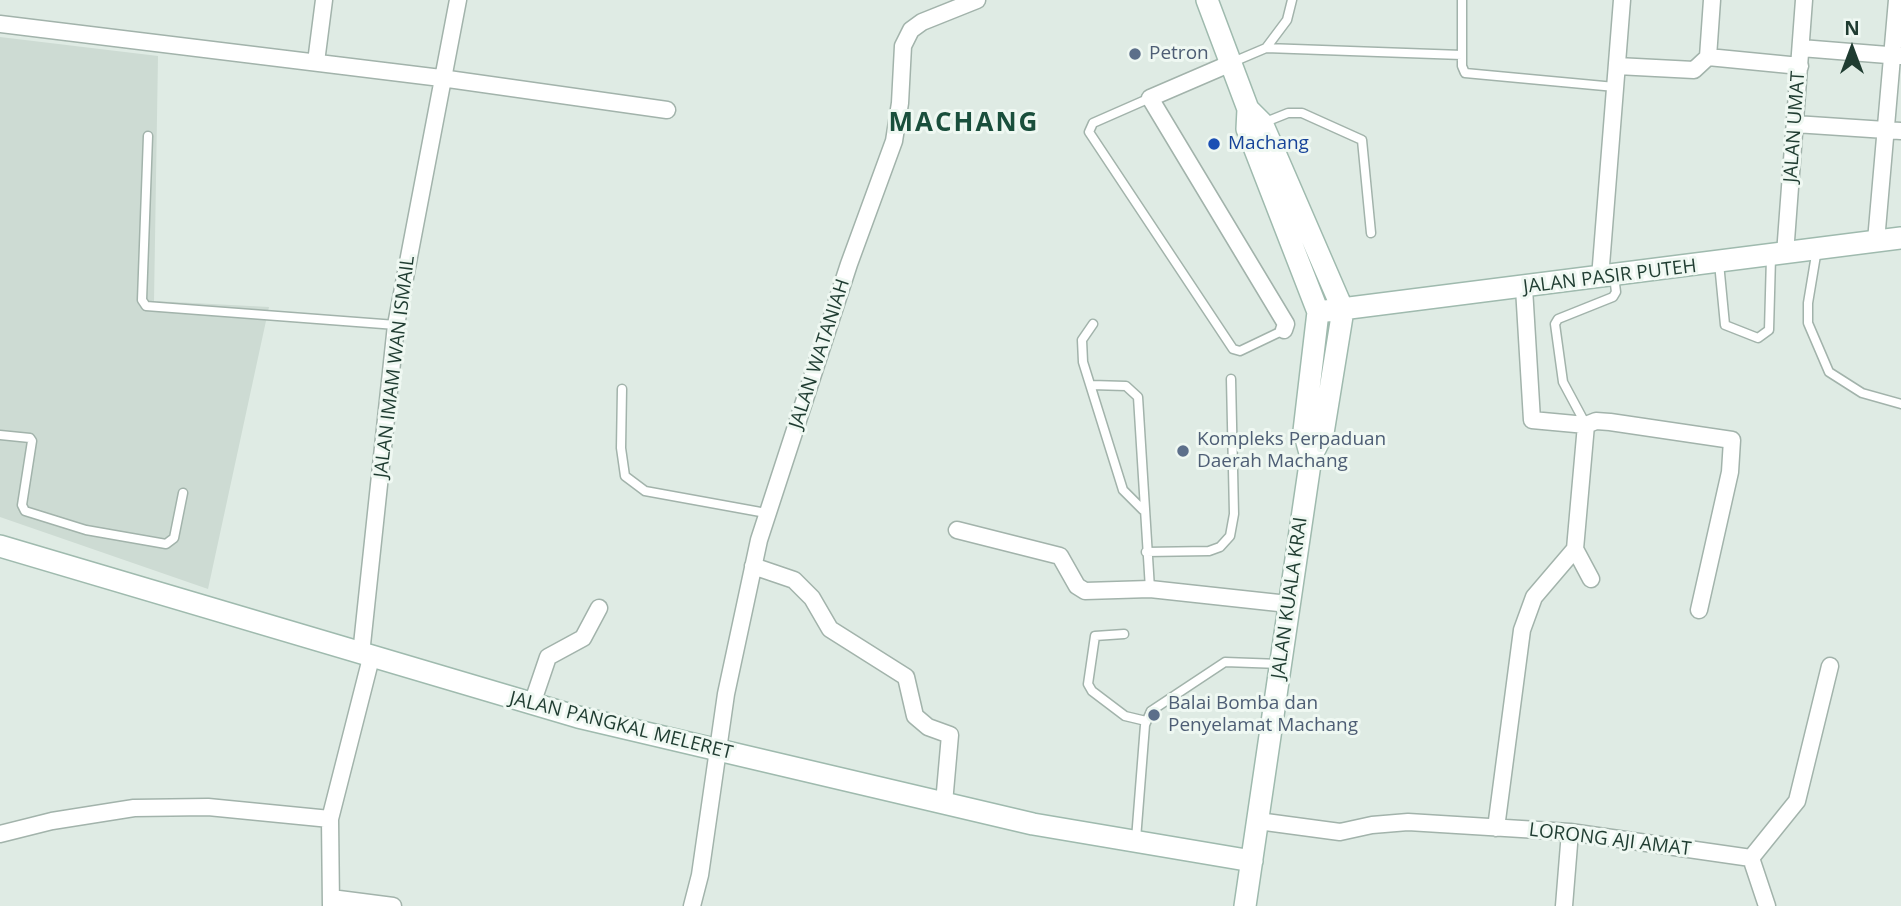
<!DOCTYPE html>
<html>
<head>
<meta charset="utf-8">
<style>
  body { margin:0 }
  #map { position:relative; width:1901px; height:906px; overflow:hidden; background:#dfebe4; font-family:"Open Sans",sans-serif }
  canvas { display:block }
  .north { position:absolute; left:1817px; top:14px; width:70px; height:70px; -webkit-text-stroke:5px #eff8f2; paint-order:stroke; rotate:0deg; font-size:19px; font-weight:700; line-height:28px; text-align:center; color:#1f3c31 }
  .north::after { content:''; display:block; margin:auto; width:24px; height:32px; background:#1f3c31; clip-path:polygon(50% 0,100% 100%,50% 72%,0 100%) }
</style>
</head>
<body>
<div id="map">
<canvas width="1901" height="906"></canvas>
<div class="north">N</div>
</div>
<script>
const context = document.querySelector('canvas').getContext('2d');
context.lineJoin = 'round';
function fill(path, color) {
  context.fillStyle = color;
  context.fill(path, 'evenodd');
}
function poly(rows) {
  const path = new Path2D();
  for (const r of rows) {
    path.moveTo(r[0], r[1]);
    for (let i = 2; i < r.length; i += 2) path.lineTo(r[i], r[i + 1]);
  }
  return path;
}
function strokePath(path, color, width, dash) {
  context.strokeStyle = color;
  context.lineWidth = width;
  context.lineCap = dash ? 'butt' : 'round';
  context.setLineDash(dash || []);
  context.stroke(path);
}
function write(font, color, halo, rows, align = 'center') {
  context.font = font + ' "Open Sans",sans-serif';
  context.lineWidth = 6;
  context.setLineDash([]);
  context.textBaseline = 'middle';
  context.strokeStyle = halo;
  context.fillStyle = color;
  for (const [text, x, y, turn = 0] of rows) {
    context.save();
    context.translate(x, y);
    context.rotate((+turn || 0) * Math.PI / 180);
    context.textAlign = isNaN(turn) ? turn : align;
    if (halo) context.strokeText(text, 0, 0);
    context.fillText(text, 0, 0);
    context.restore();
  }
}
fill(poly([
  [0,37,158,56,154,301,269,307,208,589,0,517]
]), '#cddbd3');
const lane = poly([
  [1462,0,1462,66,1465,73,1615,87],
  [1266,48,1462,55],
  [1233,62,1266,48,1287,20,1292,0],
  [1150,98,1093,123,1089,132,1233,349,1240,351,1284,330],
  [1263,123,1288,113,1302,113,1362,140,1371,233],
  [148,136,142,300,146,306,396,325],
  [1817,249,1808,303,1808,323,1829,372,1862,393,1901,404],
  [1719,263,1725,325,1758,338,1769,330,1771,257],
  [1093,324,1082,340,1083,362,1123,490,1143,510],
  [1091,385,1126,386,1138,397,1150,589],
  [622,389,621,448,625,476,645,491,766,513],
  [1585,423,1563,382,1555,324,1558,319,1613,297,1616,292,1614,276],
  [0,435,30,438,32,441,22,505,25,511,86,530,166,544,174,538,183,493],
  [1146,552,1209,551,1220,547,1230,536,1234,514,1231,379],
  [1124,634,1095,636,1088,684,1092,691,1125,716,1146,721],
  [1136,839,1145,725,1151,711,1225,662,1280,664]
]);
const street = poly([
  [0,24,441,78,667,110],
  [1801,48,1900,56],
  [1708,57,1712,0],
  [316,62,324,0],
  [1229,64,1150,98,1286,324,1284,330],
  [1617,66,1694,70,1708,57,1800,66],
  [1795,124,1901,131],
  [1876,241,1897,0],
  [1785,254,1804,0],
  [1600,278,1622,0],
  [1524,288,1532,420,1586,425,1596,421,1610,422,1732,440,1730,472,1699,610],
  [1586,425,1575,549,1591,579],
  [957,530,1060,556,1077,586,1085,591,1150,589,1288,604],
  [753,566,794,580,812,598,830,629,906,677,915,716,928,727,950,735,944,803],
  [361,654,396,325,458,0],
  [532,704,548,657,583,638,599,608],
  [1258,821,1340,832,1372,825,1408,822,1570,832,1751,858,1797,801,1830,666],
  [1496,828,1522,630,1534,597,1575,549],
  [0,834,52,821,134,808,208,807,330,819],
  [1751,858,1767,906],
  [331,898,393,906],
  [331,906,330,819,371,658],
  [692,906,700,875,726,694,759,540,849,264,894,141,900,103,903,46,911,30,922,22,977,0],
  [1564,906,1570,832]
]);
const secondary = poly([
  [1207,0,1248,109,1262,123,1343,310],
  [1248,109,1247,129,1318,312,1304,431,1311,457],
  [1318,312,1901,238],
  [0,546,578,717,1033,824,1252,861],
  [1245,906,1311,457,1323,433,1343,310]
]);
strokePath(lane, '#a2b3ab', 11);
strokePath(street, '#a2b3ab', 19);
strokePath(secondary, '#9fbaae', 24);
strokePath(lane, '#fff', 8);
strokePath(street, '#fff', 16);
strokePath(secondary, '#fff', 21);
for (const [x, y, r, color] of [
  [1135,54,7,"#5c6f8a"],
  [1214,144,7,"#1a4fb4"],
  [1183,451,7,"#5c6f8a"],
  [1154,715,7,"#5c6f8a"]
]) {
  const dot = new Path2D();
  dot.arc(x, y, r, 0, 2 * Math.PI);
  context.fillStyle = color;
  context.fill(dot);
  strokePath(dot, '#eff8f2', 2.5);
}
write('19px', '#4e5e75', '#eff8f2', [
  ["Petron",1149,54],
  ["Kompleks Perpaduan",1197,440],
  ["Daerah Machang",1197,462],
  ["Balai Bomba dan",1168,704],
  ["Penyelamat Machang",1168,726]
], 'left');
write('19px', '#1f3c31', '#eff8f2', [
  ["JALAN UMAT",1795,127,-86],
  ["JALAN PASIR PUTEH",1610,277,-7],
  ["JALAN WATANIAH",820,354,-72],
  ["JALAN IMAM WAN ISMAIL",395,367,-83],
  ["JALAN KUALA KRAI",1290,598,-82],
  ["JALAN PANGKAL MELERET",621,726,14],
  ["LORONG AJI AMAT",1610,840,7]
]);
write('19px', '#164399', '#eff8f2', [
  ["Machang",1228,144]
], 'left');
context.letterSpacing = '2px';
write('bold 26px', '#1a4f3c', '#eff8f2', [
  ["MACHANG",964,124]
]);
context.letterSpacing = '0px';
</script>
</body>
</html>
